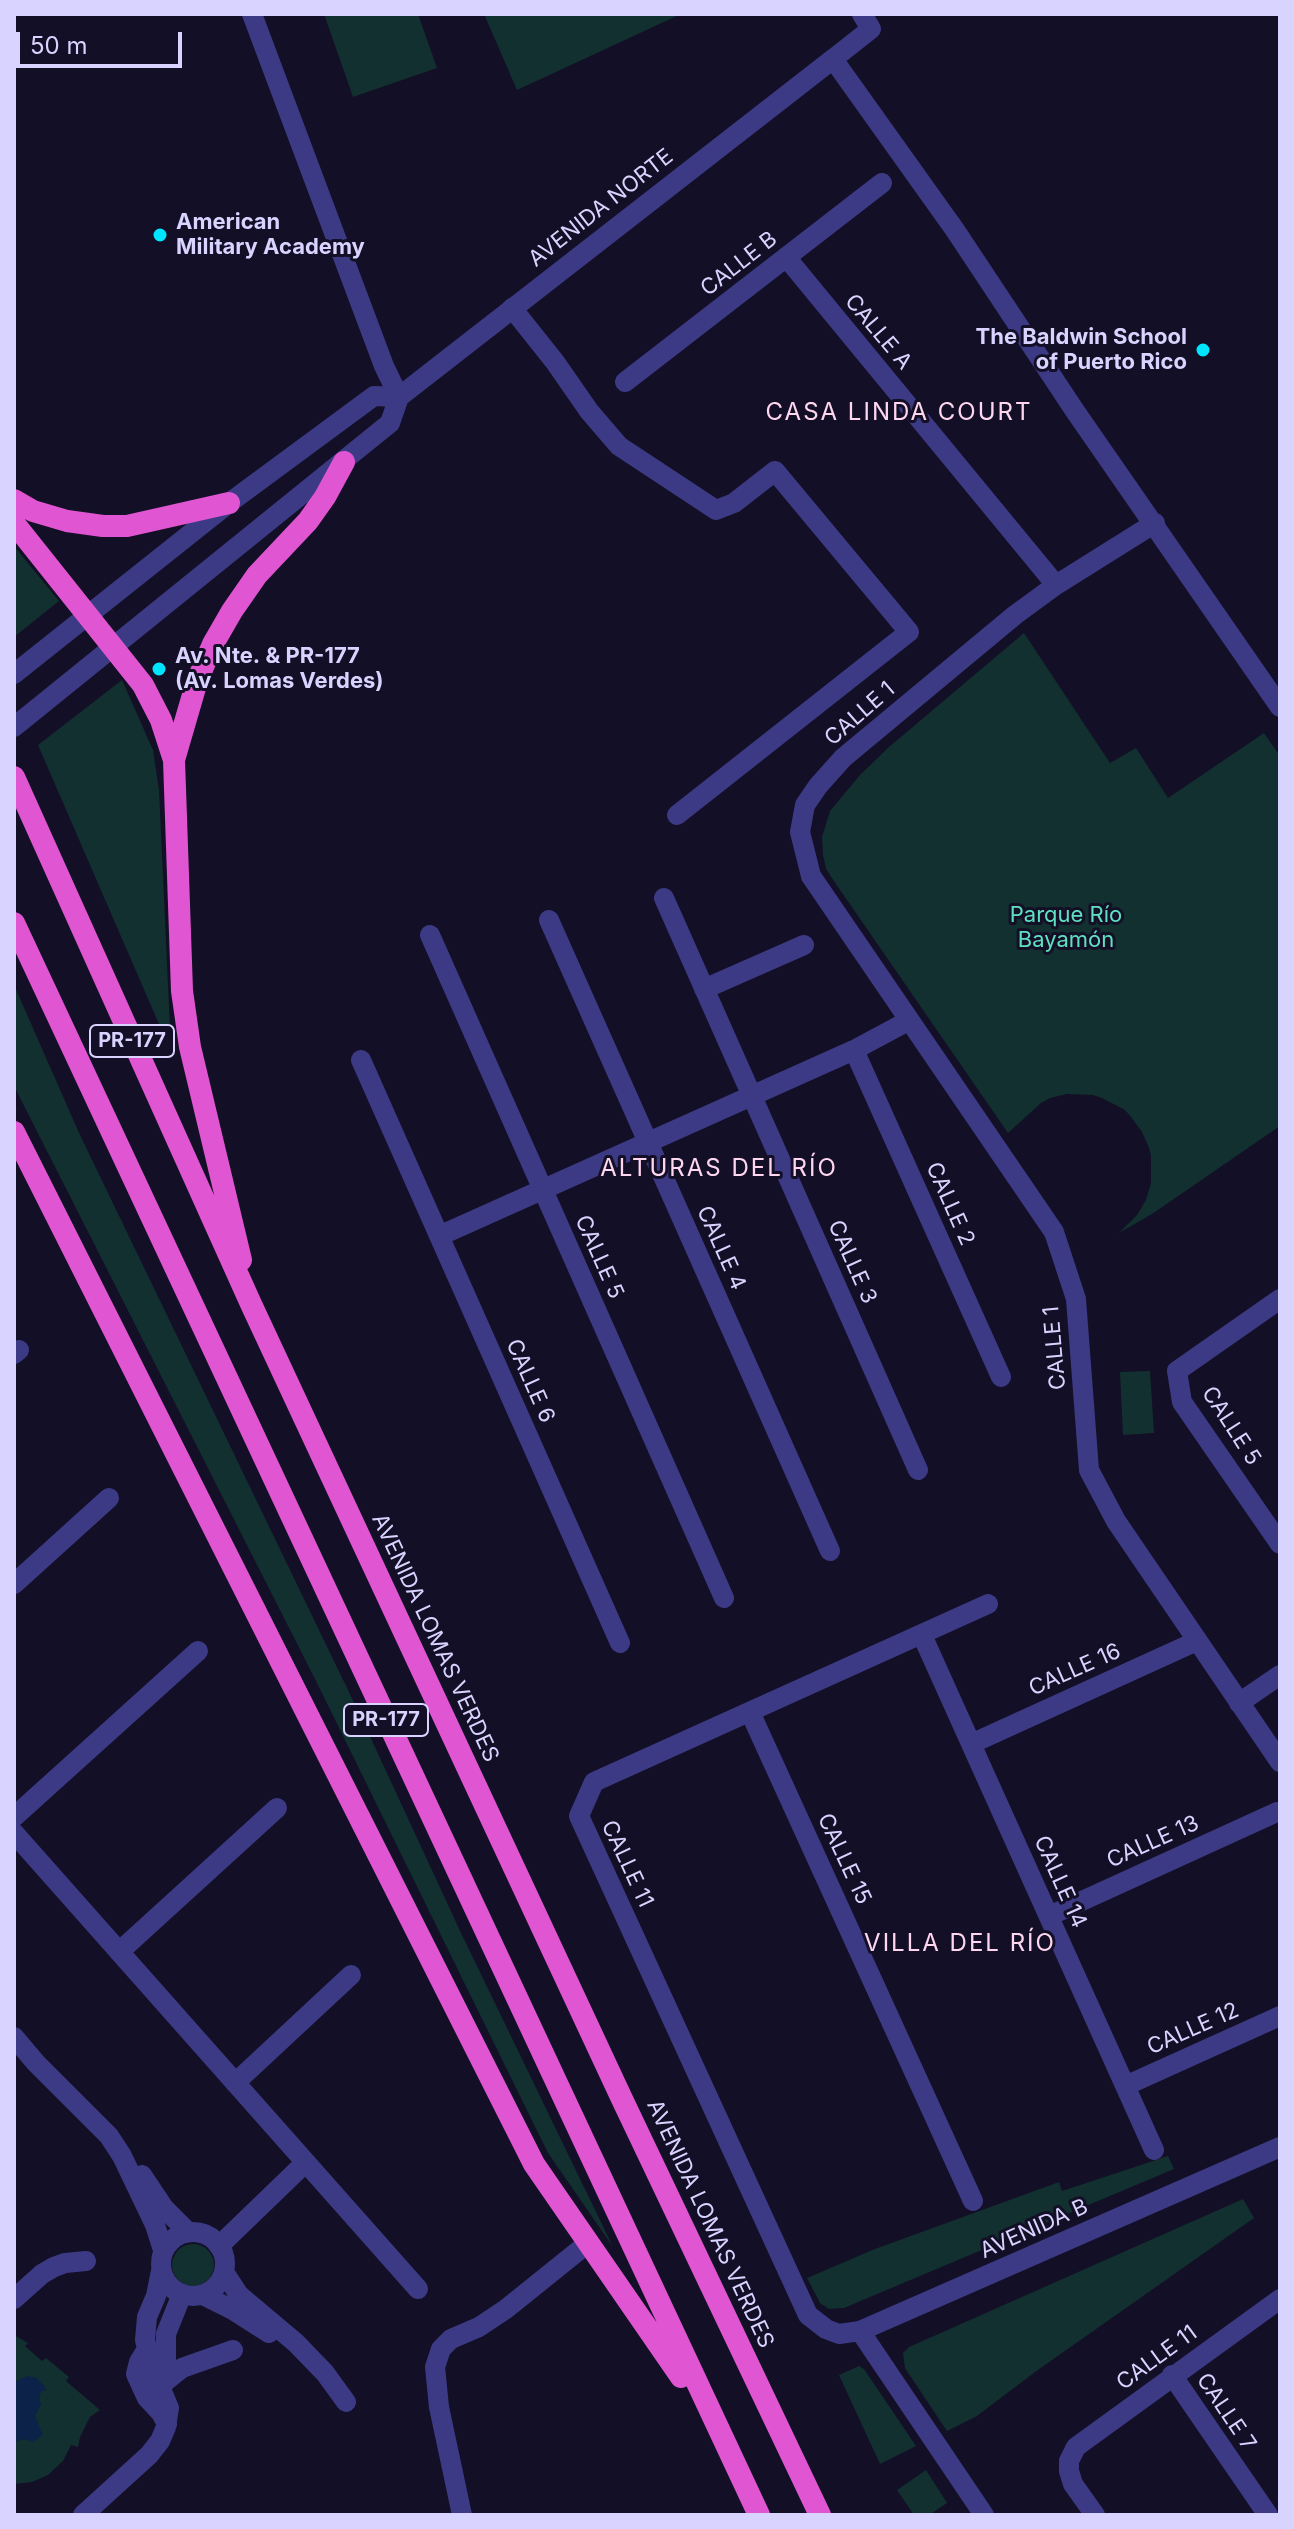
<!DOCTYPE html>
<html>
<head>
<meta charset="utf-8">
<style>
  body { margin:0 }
  #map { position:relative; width:1294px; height:2529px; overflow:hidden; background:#130f26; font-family:Inter,sans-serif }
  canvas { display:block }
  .frame { position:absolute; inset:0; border:16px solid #d9d4ff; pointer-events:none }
  .scale { position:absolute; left:16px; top:32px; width:166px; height:36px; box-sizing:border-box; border:4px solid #d9d4ff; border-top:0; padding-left:10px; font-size:24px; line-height:28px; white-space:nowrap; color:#d9d4ff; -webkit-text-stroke:6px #130f26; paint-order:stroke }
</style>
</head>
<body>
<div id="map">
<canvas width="1294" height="2529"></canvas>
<div class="frame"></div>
<div class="scale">50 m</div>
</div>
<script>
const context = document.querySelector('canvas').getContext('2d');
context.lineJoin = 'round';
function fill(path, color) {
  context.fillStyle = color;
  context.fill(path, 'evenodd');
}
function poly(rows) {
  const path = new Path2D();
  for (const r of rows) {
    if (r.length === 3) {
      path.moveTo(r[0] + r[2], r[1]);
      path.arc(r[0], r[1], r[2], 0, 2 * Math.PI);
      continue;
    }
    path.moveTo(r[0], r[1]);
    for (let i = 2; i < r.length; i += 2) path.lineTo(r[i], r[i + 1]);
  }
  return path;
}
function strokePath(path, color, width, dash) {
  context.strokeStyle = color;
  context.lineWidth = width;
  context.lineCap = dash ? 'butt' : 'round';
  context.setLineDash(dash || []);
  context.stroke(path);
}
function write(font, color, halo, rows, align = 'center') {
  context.font = font + ' Inter,sans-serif';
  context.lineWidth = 6;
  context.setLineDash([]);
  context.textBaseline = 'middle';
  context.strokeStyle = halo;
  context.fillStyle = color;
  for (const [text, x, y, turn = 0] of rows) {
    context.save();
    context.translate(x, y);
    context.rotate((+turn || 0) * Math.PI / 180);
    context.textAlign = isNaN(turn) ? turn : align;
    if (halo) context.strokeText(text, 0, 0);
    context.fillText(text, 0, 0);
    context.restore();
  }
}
fill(poly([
  [324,14,418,14,437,68,353,97],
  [484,14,681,14,517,90],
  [14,546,59,601,14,637],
  [1024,633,1110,763,1136,748,1168,798,1264,733,1280,756,1280,1126,1152,1214,1119,1233,1137,1215,1146,1200,1151,1183,1151,1156,1149,1148,1142,1132,1131,1117,1125,1110,1102,1098,1093,1095,1067,1094,1050,1098,1041,1103,1008,1133,838,887,826,869,823,855,822,837,830,811,860,775,889,747],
  [122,680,153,750,159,790,170,1028,162,1031,38,745],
  [14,985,80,1135,361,1717,462,1935,613,2247,548,2153,316,1681,14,1086],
  [1150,1371,1154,1433,1123,1435,1120,1372],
  [1168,2156,1174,2169,844,2308,829,2309,820,2303,807,2278,875,2249,1059,2182,1062,2191],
  [1243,2199,1254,2218,1035,2372,977,2416,947,2431,905,2368,903,2353,909,2347],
  [193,2265,21],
  [14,2335,28,2343,25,2346,42,2361,46,2358,69,2377,66,2381,100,2410,90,2417,80,2437,78,2447,71,2445,63,2461,48,2475,32,2482,14,2484],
  [859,2366,864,2369,916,2446,880,2464,839,2375],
  [926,2470,947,2503,929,2515,914,2515,897,2490]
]), '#12302f');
fill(poly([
  [28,2376,37,2378,45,2387,46,2391,41,2391,39,2401,42,2403,35,2416,43,2435,33,2442,24,2439,14,2442,14,2382]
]), '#0c2248');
strokePath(poly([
  [252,14,384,366,399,397],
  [833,59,871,29,862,14],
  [786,257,1056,585],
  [512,308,555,362,589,411,619,446,716,510,734,503,775,471,909,632,677,815],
  [625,382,882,183],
  [1155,523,1056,585,1015,615,843,758,818,786,805,805,800,832,811,876,1054,1232,1076,1299,1089,1470,1116,1521,1280,1762],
  [664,898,918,1470],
  [549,920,830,1551],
  [430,935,724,1598],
  [704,989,804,945],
  [854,1050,1001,1377],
  [361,1060,620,1643],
  [439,1236,854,1050,908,1021],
  [1280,1299,1177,1371,1182,1402,1280,1544],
  [14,1354,19,1350],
  [14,1584,109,1498],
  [988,1604,594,1782,579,1816,808,2315,826,2329,839,2334,860,2331,1280,2147],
  [922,1635,1154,2150],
  [1239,1703,1280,1675],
  [750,1712,973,2201],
  [973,1743,1197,1641],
  [14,1817,198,1651],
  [14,1833,418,2289],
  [1049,1916,1277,1812],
  [119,1952,277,1808],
  [235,2083,351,1975],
  [1125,2086,1280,2016],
  [219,2246,305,2163],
  [14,2299,42,2274,54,2267,65,2263,86,2261],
  [860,2331,984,2515],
  [147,2349,139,2362,136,2374,147,2398,161,2413,167,2424],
  [1172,2375,1268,2515],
  [161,2385,166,2367,166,2334,182,2294],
  [161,2385,182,2368,233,2350],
  [83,2515,149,2455,160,2441,166,2427,169,2408,151,2365,145,2340,147,2317,156,2296,161,2271],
  [1095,2515,1073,2484,1069,2471,1069,2461,1076,2447,1280,2299]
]), '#3d3a85', 20);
strokePath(poly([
  [14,674,229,503,374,396,399,397],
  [14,727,390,423,399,397,833,59,955,230,1075,411,1280,707],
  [14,2037,36,2063,109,2136,122,2156,155,2225,163,2250],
  [142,2175,164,2208,188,2232],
  [193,2264,32],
  [224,2272,239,2295,296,2343,325,2373,346,2402],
  [203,2295,233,2310,269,2333],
  [462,2515,439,2407,435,2367,441,2349,451,2339,479,2327,506,2309,588,2243]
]), '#3d3a85', 20);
strokePath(poly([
  [14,500,33,511,67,521,103,526,127,526,229,503],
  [14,523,143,685,161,720,174,760,182,991,190,1047,241,1260],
  [174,760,197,681,213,644,232,611,257,575,308,521,325,497,344,462],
  [14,777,251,1304,622,2099,820,2515],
  [14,923,759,2515],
  [14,1132,534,2164,681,2377]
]), '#e055d1', 22);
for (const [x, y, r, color] of [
  [160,235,8,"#00e5ff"],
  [1203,350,8,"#00e5ff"],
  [159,669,8,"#00e5ff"]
]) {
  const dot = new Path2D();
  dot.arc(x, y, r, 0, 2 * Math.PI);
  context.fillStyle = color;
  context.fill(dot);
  strokePath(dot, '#130f26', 3);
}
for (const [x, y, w] of [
  [132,1041,84],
  [386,1720,84]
]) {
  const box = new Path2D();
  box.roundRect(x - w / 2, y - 16, w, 32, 6);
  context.fillStyle = '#130f26';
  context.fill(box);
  strokePath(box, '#d9d4ff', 2);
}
write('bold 20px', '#d9d4ff', null, [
  ["PR-177",132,1041],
  ["PR-177",386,1720]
]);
write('22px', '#d9d4ff', '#130f26', [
  ["AVENIDA NORTE",601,208,-38],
  ["CALLE B",739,264,-38],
  ["CALLE A",878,332,50],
  ["CALLE 1",860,714,-41],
  ["CALLE 2",950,1204,66],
  ["CALLE 4",721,1248,66],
  ["CALLE 5",599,1257,66],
  ["CALLE 3",852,1262,66],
  ["CALLE 1",1055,1348,-95],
  ["CALLE 6",530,1381,66],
  ["CALLE 5",1231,1426,57],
  ["AVENIDA LOMAS VERDES",435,1638,65],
  ["CALLE 16",1075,1670,-24],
  ["CALLE 13",1153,1842,-24],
  ["CALLE 15",844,1859,65],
  ["CALLE 11",627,1864,65],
  ["CALLE 14",1060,1882,66],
  ["CALLE 12",1193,2029,-24],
  ["AVENIDA LOMAS VERDES",710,2224,65],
  ["AVENIDA B",1034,2229,-24],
  ["CALLE 11",1157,2358,-36],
  ["CALLE 7",1226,2412,56]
]);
write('bold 22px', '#d9d4ff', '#130f26', [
  ["American",176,222],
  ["Military Academy",176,247],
  ["The Baldwin School",1187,337,"right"],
  ["of Puerto Rico",1187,362,"right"],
  ["Av. Nte. & PR-177",175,656],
  ["(Av. Lomas Verdes)",175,681]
], 'left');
write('22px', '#5fe0c0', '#130f26', [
  ["Parque Río",1066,915],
  ["Bayamón",1066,940]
]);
context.letterSpacing = '2px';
write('24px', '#ffd6f0', '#130f26', [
  ["CASA LINDA COURT",899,413],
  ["ALTURAS DEL RÍO",719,1169],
  ["VILLA DEL RÍO",960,1944]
]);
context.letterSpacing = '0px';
</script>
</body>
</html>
